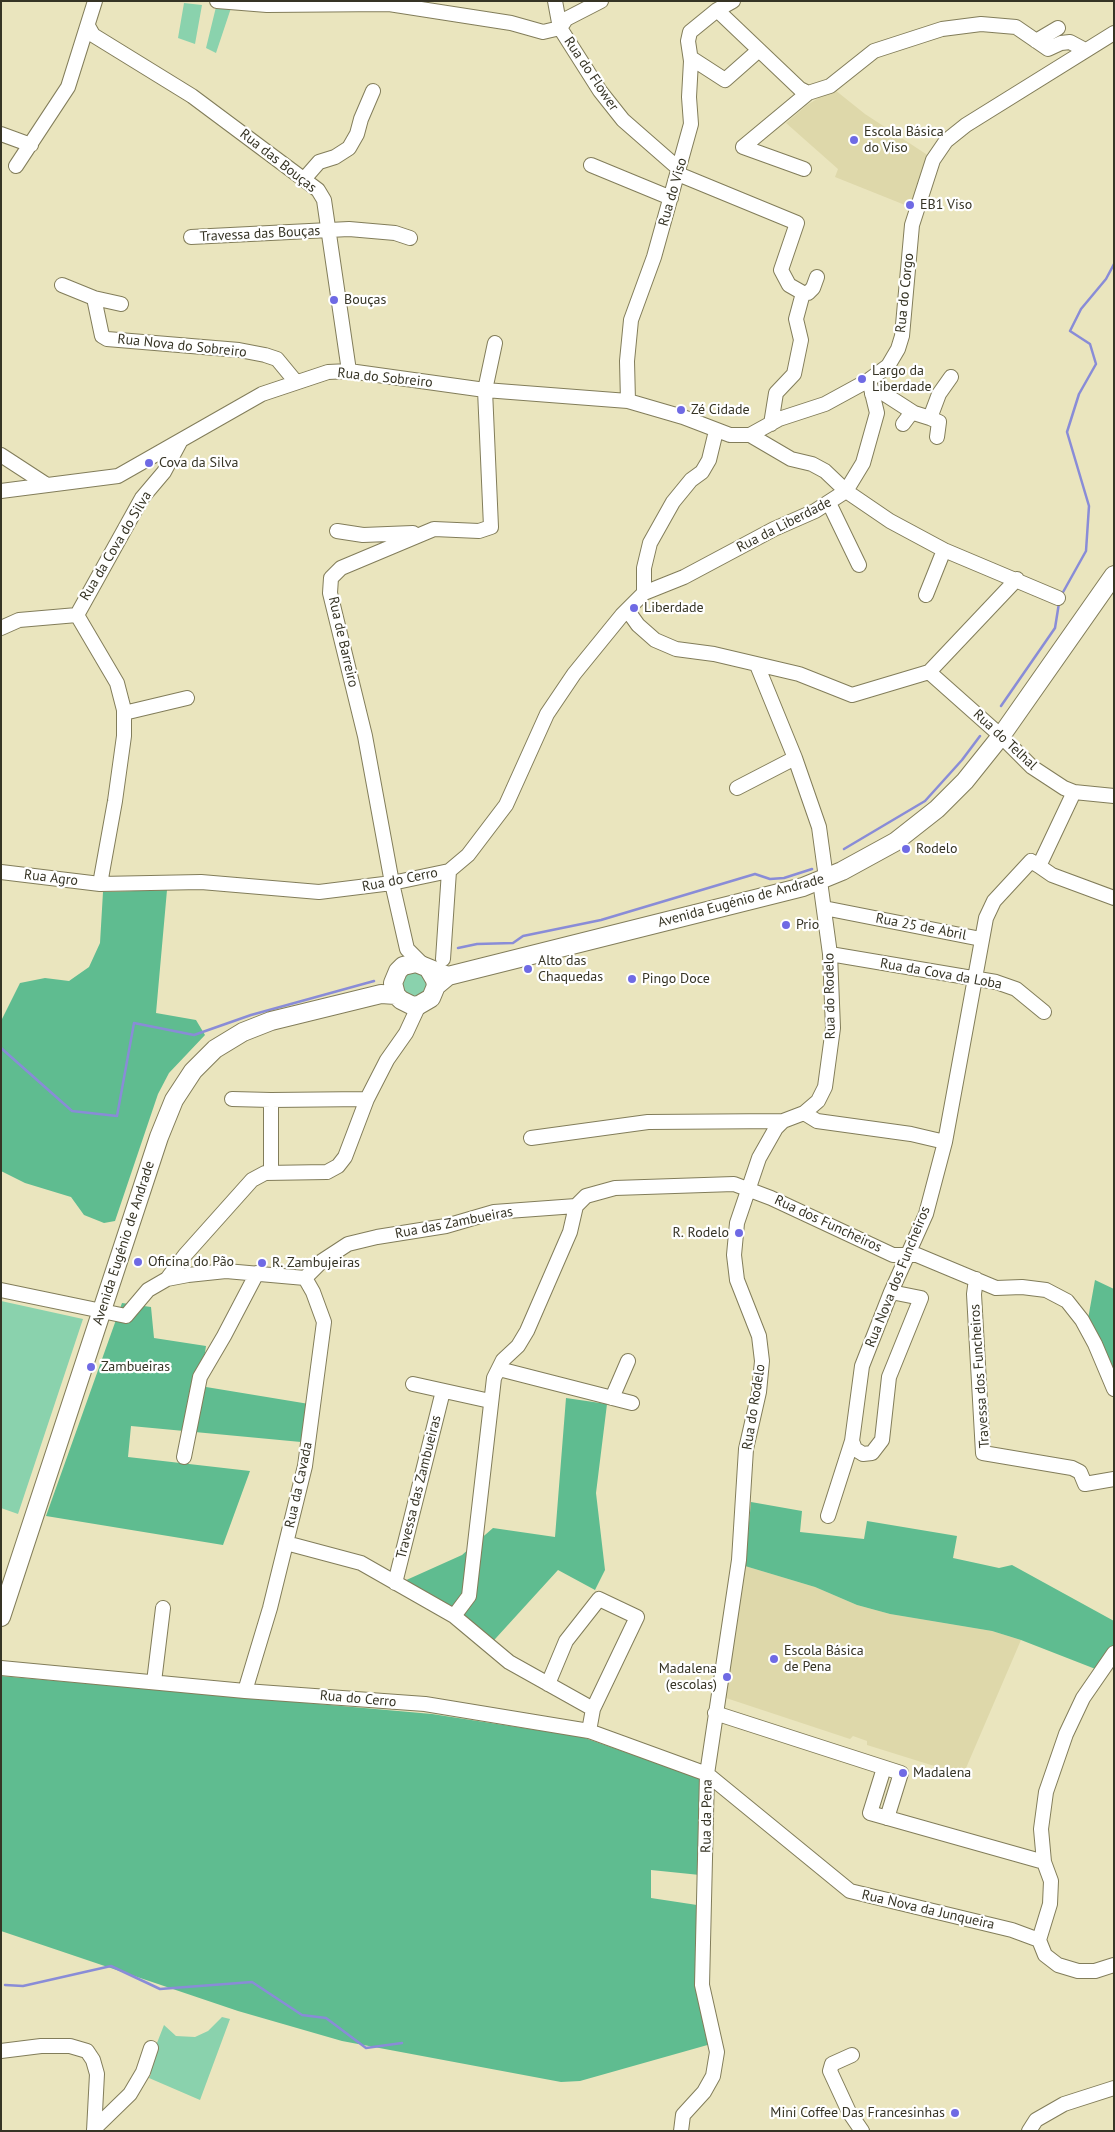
<!DOCTYPE html>
<html>
<head>
<meta charset="utf-8">
<style>
  body { margin:0 }
  #map { position:relative; width:1115px; height:2132px; overflow:hidden; background:#eae5be; font-family:"PT Sans",sans-serif }
  canvas { display:block }
  .frame { position:absolute; inset:0; border:2px solid #363425; pointer-events:none }
</style>
</head>
<body>
<div id="map">
<canvas width="1115" height="2132"></canvas>
<div class="frame"></div>
</div>
<script>
const context = document.querySelector('canvas').getContext('2d');
context.lineJoin = 'round';
function fill(path, color) {
  context.fillStyle = color;
  context.fill(path, 'evenodd');
}
function poly(rows) {
  const path = new Path2D();
  for (const r of rows) {
    path.moveTo(r[0], r[1]);
    for (let i = 2; i < r.length; i += 2) path.lineTo(r[i], r[i + 1]);
  }
  return path;
}
function strokePath(path, color, width, dash) {
  context.strokeStyle = color;
  context.lineWidth = width;
  context.lineCap = dash ? 'butt' : 'round';
  context.setLineDash(dash || []);
  context.stroke(path);
}
function write(font, color, halo, rows, align = 'center') {
  context.font = font + ' "PT Sans",sans-serif';
  context.lineWidth = 4.5;
  context.setLineDash([]);
  context.textBaseline = 'middle';
  context.strokeStyle = halo;
  context.fillStyle = color;
  for (const [text, x, y, turn = 0] of rows) {
    context.save();
    context.translate(x, y);
    context.rotate((+turn || 0) * Math.PI / 180);
    context.textAlign = isNaN(turn) ? turn : align;
    if (halo) context.strokeText(text, 0, 0);
    context.fillText(text, 0, 0);
    context.restore();
  }
}
fill(poly([
  [835,90,865,114,929,156,910,207,835,177,838,169,786,123,807,105,830,91],
  [745,1566,815,1587,857,1605,890,1614,992,1631,1021,1640,963,1775,867,1745,867,1741,853,1736,850,1739,726,1698,724,1695]
]), '#ded8aa');
fill(poly([
  [184,3,202,5,195,44,178,38],
  [216,7,231,8,216,53,206,48],
  [419,971,429,980,424,998,405,997,400,982,406,973],
  [1,1301,83,1319,18,1514,1,1508],
  [222,2017,230,2019,200,2100,149,2078,151,2074,148,2066,164,2025,176,2036,195,2037,208,2031]
]), '#8ad2ad');
fill(poly([
  [167,890,156,1013,196,1020,205,1035,169,1073,158,1094,115,1221,104,1223,84,1215,71,1197,25,1183,1,1171,1,1021,20,983,45,978,69,981,89,967,100,943,103,892],
  [1095,1280,1114,1289,1114,1373,1109,1358,1088,1319],
  [122,1303,151,1307,154,1338,206,1346,200,1386,309,1404,301,1442,131,1426,128,1457,250,1471,223,1545,46,1516],
  [566,1398,607,1404,596,1493,605,1570,595,1590,558,1570,486,1649,438,1611,393,1586,462,1555,493,1528,555,1537],
  [751,1502,802,1511,800,1532,864,1539,867,1521,957,1536,953,1558,999,1568,1012,1565,1114,1621,1114,1647,1098,1670,1021,1640,992,1631,890,1614,857,1605,815,1587,745,1566],
  [1,1676,432,1714,582,1737,702,1779,700,1875,651,1870,651,1898,697,1905,695,1985,711,2044,580,2081,561,2082,342,2041,238,2011,1,1931]
]), '#5fbc90');
strokePath(poly([
  [1062,594,1086,551,1089,506,1067,432,1079,394,1096,364,1090,344,1070,331,1081,309,1106,279,1114,264],
  [1001,706,1055,628,1059,603],
  [844,849,925,801,962,760,980,736],
  [458,948,477,944,513,943,523,936,601,920,755,874,770,879,784,878,812,869],
  [1,1048,72,1111,117,1116,134,1023,194,1035,251,1015,374,981],
  [5,1985,23,1986,111,1966,160,1989,252,1982,302,2015,326,2018,366,2048,402,2043]
]), '#898cd7', 2.5);
const minor = poly([
  [217,1,267,5,389,4,511,23,543,32,560,28],
  [555,1,560,28,600,91,623,120,679,169],
  [717,10,800,89,808,93,830,86,874,51,942,29,981,24,1016,27,1048,49,1061,43,1070,42,1085,50],
  [88,26,93,35,192,96,318,190,324,200,349,371],
  [560,28,566,19,601,1],
  [1036,41,1058,28],
  [691,58,725,80,759,50],
  [1,134,31,145],
  [591,165,671,198],
  [16,166,68,87,95,1],
  [804,169,743,147,808,93],
  [678,174,797,223,781,270,789,285,803,293,796,319,801,340,794,374,776,393,771,424],
  [305,178,319,162,335,157,349,148,357,134,361,119,373,91],
  [191,237,349,229,395,233,410,238],
  [62,285,94,298,121,304],
  [803,293,808,293,813,288,817,277],
  [94,298,102,336,107,339,239,350,265,355,277,359,296,382],
  [872,394,883,393,914,413,930,418,939,394,951,377],
  [628,401,627,361,631,320,654,257,691,124,689,97,691,61,688,41,690,32,717,10,733,1],
  [930,418,939,422,937,437],
  [903,424,912,412],
  [750,435,791,459,812,464,825,471,846,491,890,521,944,550,1058,598],
  [1,455,47,485],
  [1,491,118,476,262,394,328,372,349,371,485,390,628,401,683,417,730,435,750,435,779,419,825,404,869,380,888,366,898,349,902,336,912,225,933,160,946,141,966,125,1114,33],
  [829,503,859,565],
  [337,531,363,535,413,533],
  [644,593,644,568,650,543,673,502,691,480,702,472,709,460,716,431],
  [926,595,944,550],
  [628,611,638,625,655,640,676,649,714,654,799,674,852,695,929,672,1017,579],
  [1,628,19,620,77,615],
  [757,665,795,758,819,827,826,878],
  [929,672,1001,736,1032,767,1064,788,1074,792,1039,866,1052,875,1114,898],
  [124,713,187,698],
  [737,788,795,758],
  [1074,792,1114,796],
  [1,872,100,884,201,882,319,892,392,883,449,871,468,855,506,805,547,714,574,674,622,615,644,593,684,577,774,529,815,511,846,491,863,463,877,413,869,380],
  [100,884,115,801,124,736,124,710,117,683,77,615,142,498,164,472,180,442],
  [824,908,981,939],
  [830,954,996,982,1016,989,1044,1012],
  [443,959,449,871],
  [423,965,407,949,392,883,365,736,330,593,331,578,341,568,434,529,479,531,491,527,485,390,495,343],
  [232,1099,271,1100],
  [804,1113,817,1121,911,1134,945,1142],
  [531,1138,648,1122,783,1121],
  [271,1172,271,1100,367,1099],
  [305,1278,322,1261,348,1244,377,1237,446,1226,494,1212,576,1206,586,1196,615,1188,734,1184,771,1198,893,1255,917,1255,996,1288,1022,1287,1046,1290,1067,1301,1082,1320,1095,1344,1114,1389],
  [167,1279,185,1255,252,1180,265,1173,327,1172,338,1166,345,1157,367,1099,387,1060,406,1033,419,1005],
  [976,1279,974,1294,983,1453,1072,1468,1080,1472,1085,1484,1114,1479],
  [1,1290,126,1316,148,1290,167,1279,188,1275,226,1271,305,1278],
  [499,1369,632,1403],
  [413,1384,490,1401],
  [612,1398,628,1361],
  [852,1441,855,1449,863,1454,872,1453,882,1440,889,1377,921,1298,891,1292],
  [184,1457,200,1377,224,1336,257,1273],
  [828,1516,852,1441,862,1366,891,1292,926,1214,945,1142,986,918,994,901,1031,861,1039,866],
  [286,1543,361,1563,454,1616,509,1662,593,1709],
  [395,1583,443,1391],
  [454,1616,469,1596,494,1378,503,1360,518,1346,527,1331,570,1232,576,1206],
  [1,1668,245,1691,425,1704,589,1731,707,1774,850,1891,1012,1930,1039,1940],
  [154,1682,163,1608],
  [548,1684,566,1641,599,1599,637,1617,593,1709,589,1731],
  [245,1691,270,1608,305,1466,324,1322,313,1292,305,1278],
  [715,1713,901,1773,887,1818],
  [884,1768,870,1813,1044,1862],
  [1039,1940,1050,1904,1051,1881,1044,1862,1041,1829,1046,1792,1066,1734,1083,1698,1114,1653],
  [1039,1940,1045,1955,1058,1965,1078,1971,1095,1971,1114,1965],
  [1,2051,41,2046,70,2046,87,2051,93,2060,97,2074,94,2131],
  [852,2055,832,2064,830,2071,849,2112,862,2131],
  [94,2129,130,2094,143,2072,151,2048],
  [681,2131,683,2115,704,2092,713,2076,717,2052,702,1985,707,1774,739,1560,746,1449,759,1392,762,1361,759,1336,737,1280,734,1255,737,1223,759,1158,776,1128,783,1121,804,1113,818,1101,825,1087,833,1028,830,954,820,881],
  [1029,2131,1036,2120,1064,2104,1114,2088]
]);
const major = poly([
  [428,968,435,980,436,986,431,998,419,1005,413,1006,401,1000,396,995,393,983,398,971,403,966,416,963,448,976],
  [436,986,448,976,803,887,842,871,895,842,937,809,965,781,1001,736,1114,575],
  [1,1617,159,1137,174,1100,193,1071,215,1049,243,1032,271,1021,381,994,396,995]
]);
strokePath(minor, '#827d5a', 16);
strokePath(major, '#827d5a', 20);
strokePath(minor, '#fff', 14);
strokePath(major, '#fff', 18);
for (const [x, y, r, color] of [
  [854,140,5,"#6f6ae4"],
  [910,205,5,"#6f6ae4"],
  [334,300,5,"#6f6ae4"],
  [862,379,5,"#6f6ae4"],
  [681,410,5,"#6f6ae4"],
  [149,463,5,"#6f6ae4"],
  [634,608,5,"#6f6ae4"],
  [906,849,5,"#6f6ae4"],
  [786,925,5,"#6f6ae4"],
  [528,969,5,"#6f6ae4"],
  [632,979,5,"#6f6ae4"],
  [739,1233,5,"#6f6ae4"],
  [138,1262,5,"#6f6ae4"],
  [262,1263,5,"#6f6ae4"],
  [91,1367,5,"#6f6ae4"],
  [774,1659,5,"#6f6ae4"],
  [727,1677,5,"#6f6ae4"],
  [903,1773,5,"#6f6ae4"],
  [955,2113,5,"#6f6ae4"]
]) {
  const dot = new Path2D();
  dot.arc(x, y, r, 0, 2 * Math.PI);
  context.fillStyle = color;
  context.fill(dot);
  strokePath(dot, '#fff', 2);
}
write('14px', '#363425', '#fff', [
  ["Rua do Flower",591,74,56],
  ["Rua das Bouças",278,161,38],
  ["Rua do Viso",673,192,-74],
  ["Travessa das Bouças",260,234,-3],
  ["Rua do Corgo",905,293,-84],
  ["Rua Nova do Sobreiro",182,346,6],
  ["Rua do Sobreiro",385,378,6],
  ["Rua da Liberdade",784,525,-27],
  ["Rua da Cova do Silva",116,546,-59],
  ["Rua de Barreiro",343,642,77],
  ["Rua do Telhal",1005,740,43],
  ["Rua Agro",51,878,7],
  ["Rua do Cerro",400,880,-11],
  ["Avenida Eugénio de Andrade",741,901,-15],
  ["Rua 25 de Abril",921,927,11],
  ["Rua da Cova da Loba",941,974,10],
  ["Rua do Rodelo",830,996,-91],
  ["Rua das Zambueiras",454,1223,-11],
  ["Rua dos Funcheiros",828,1224,25],
  ["Avenida Eugénio de Andrade",124,1243,-72],
  ["Rua Nova dos Funcheiros",898,1277,-68],
  ["Travessa dos Funcheiros",980,1376,-94],
  ["Rua do Rodelo",754,1407,-81],
  ["Rua da Cavada",299,1485,-78],
  ["Travessa das Zambueiras",419,1487,-76],
  ["Rua do Cerro",358,1699,5],
  ["Rua da Pena",707,1816,-89],
  ["Rua Nova da Junqueira",928,1910,13]
]);
write('14px', '#363425', '#fff', [
  ["Escola Básica",864,132],
  ["do Viso",864,148],
  ["EB1 Viso",920,205],
  ["Bouças",344,300],
  ["Largo da",872,371],
  ["Liberdade",872,387],
  ["Zé Cidade",691,410],
  ["Cova da Silva",159,463],
  ["Liberdade",644,608],
  ["Rodelo",916,849],
  ["Prio",796,925],
  ["Alto das",538,961],
  ["Chaquedas",538,977],
  ["Pingo Doce",642,979],
  ["R. Rodelo",729,1233,"right"],
  ["Oficina do Pão",148,1262],
  ["R. Zambujeiras",272,1263],
  ["Zambueiras",101,1367],
  ["Escola Básica",784,1651],
  ["de Pena",784,1667],
  ["Madalena",717,1669,"right"],
  ["(escolas)",717,1685,"right"],
  ["Madalena",913,1773],
  ["Mini Coffee Das Francesinhas",945,2113,"right"]
], 'left');
</script>
</body>
</html>
